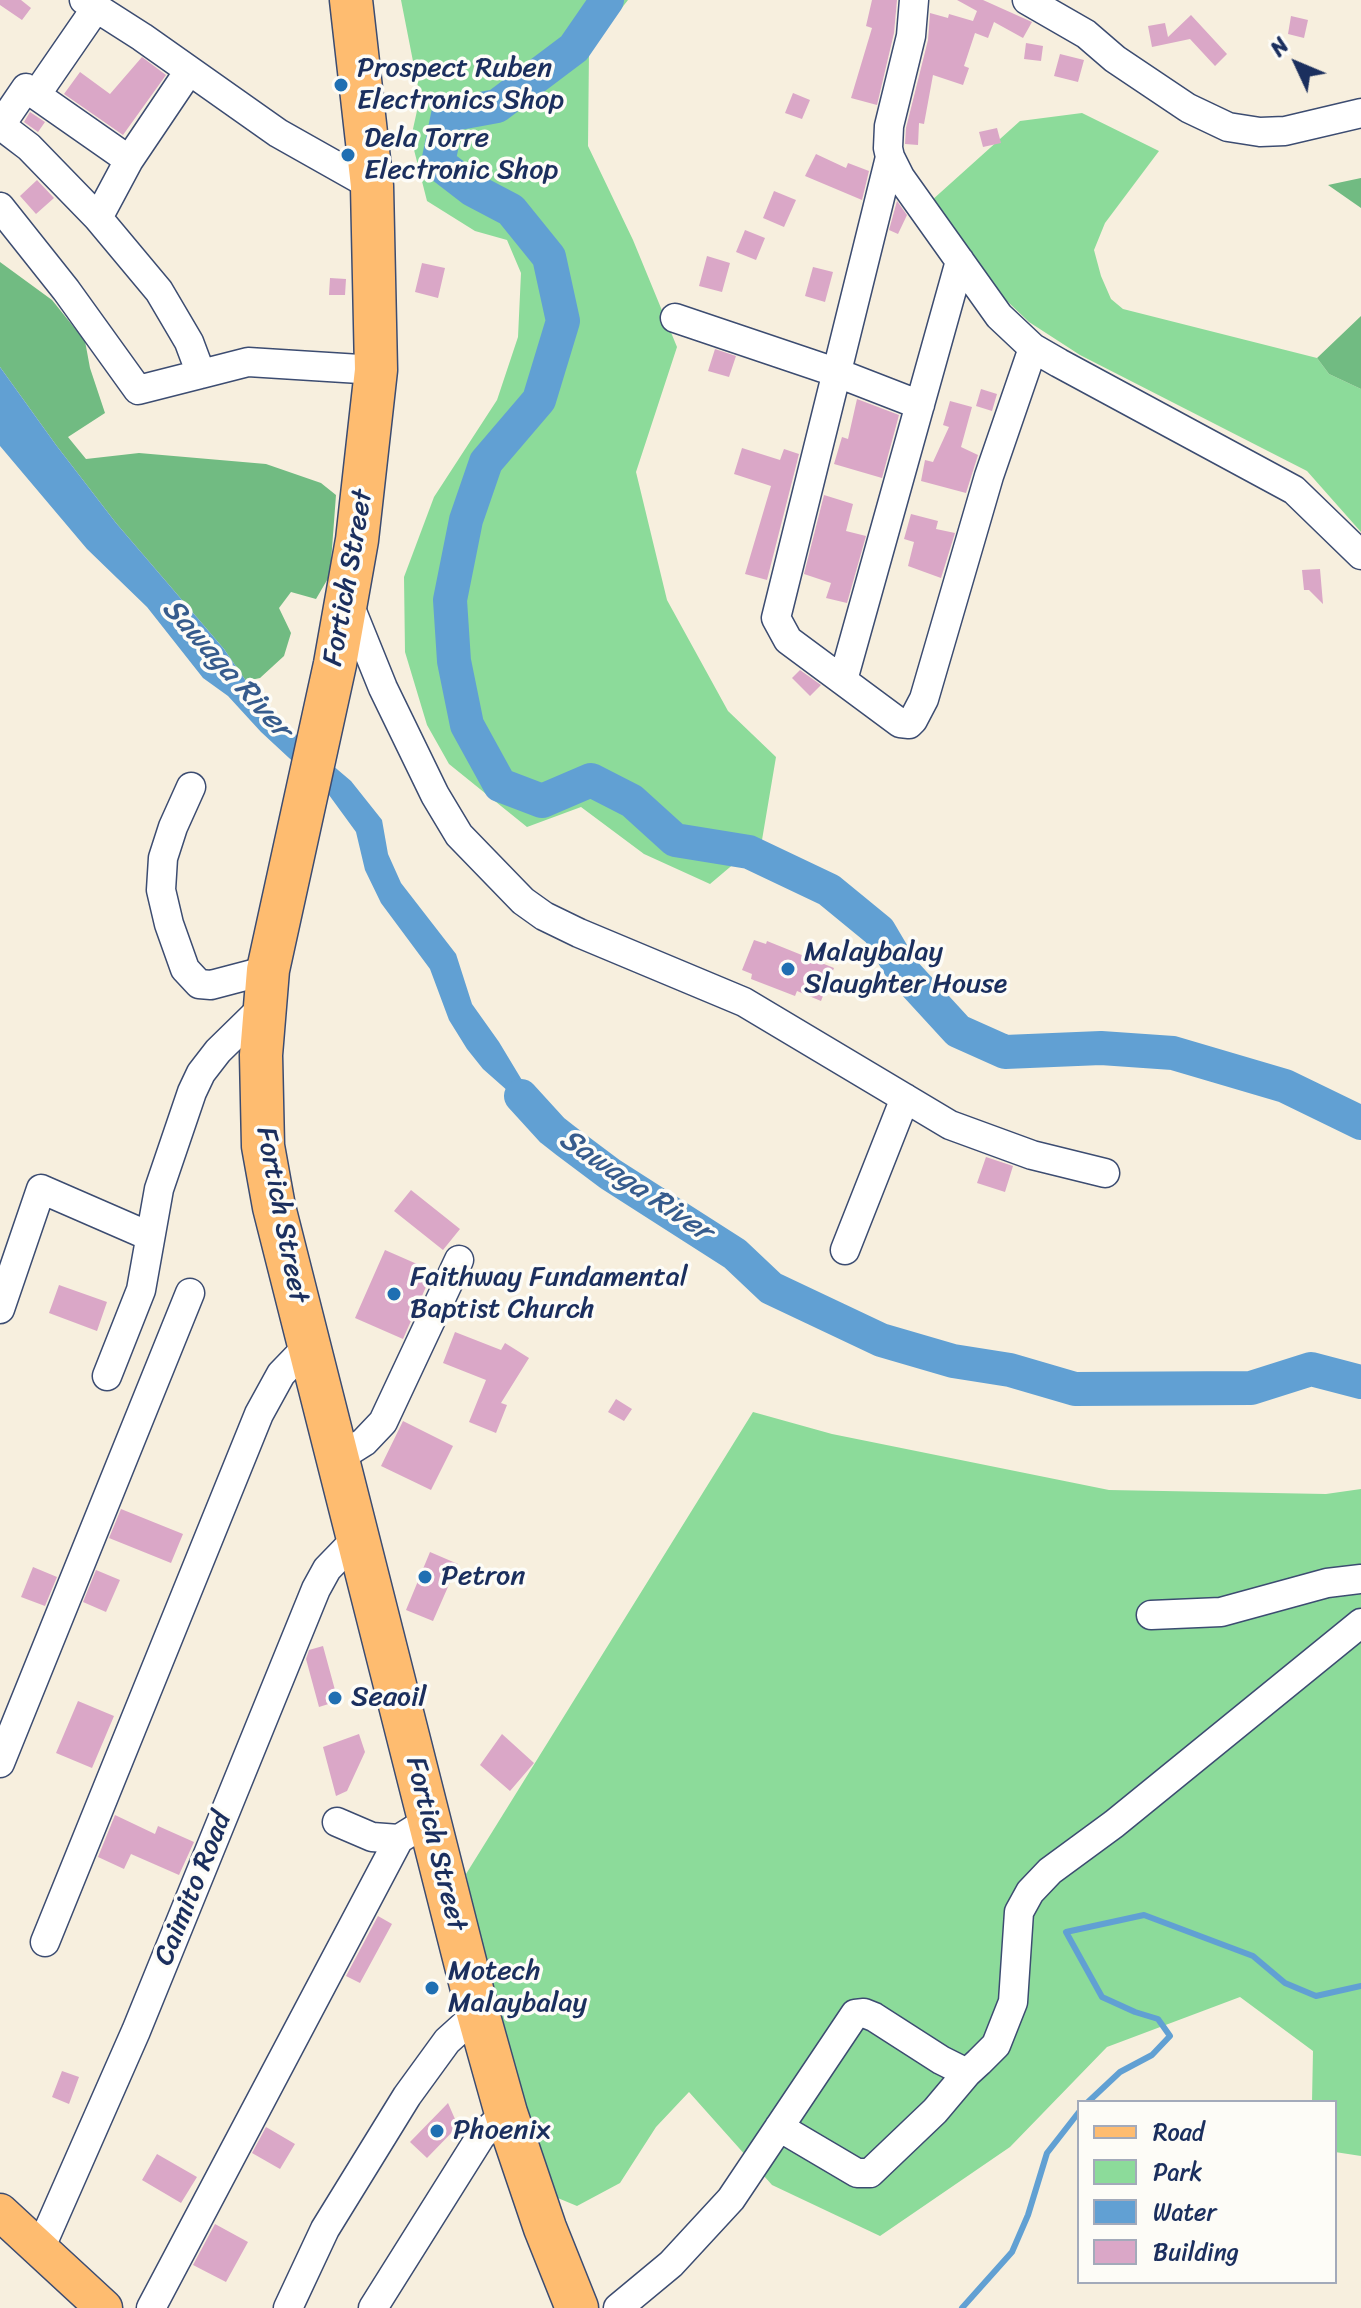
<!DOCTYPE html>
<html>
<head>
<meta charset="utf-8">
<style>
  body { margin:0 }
  #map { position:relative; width:1361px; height:2308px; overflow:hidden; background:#f7efde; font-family:Sriracha,sans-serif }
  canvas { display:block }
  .legend { position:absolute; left:1077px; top:2100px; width:260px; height:184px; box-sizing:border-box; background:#fdfcf7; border:2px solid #a3aaba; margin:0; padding:10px 14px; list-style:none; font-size:24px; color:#1b2f5e }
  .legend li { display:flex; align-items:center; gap:16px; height:40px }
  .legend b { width:40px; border:2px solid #a3aaba }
  .north { position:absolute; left:1257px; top:24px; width:80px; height:80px; -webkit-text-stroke:6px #fdfcf7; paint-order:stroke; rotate:314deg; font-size:22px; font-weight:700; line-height:32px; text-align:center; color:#1b2f5e }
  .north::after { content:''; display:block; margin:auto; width:28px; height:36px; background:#1b2f5e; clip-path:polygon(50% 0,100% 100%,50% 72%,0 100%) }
</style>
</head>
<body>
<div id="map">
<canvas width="1361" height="2308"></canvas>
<ul class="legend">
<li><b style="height:10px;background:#febc70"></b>Road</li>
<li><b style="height:22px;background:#8cdb9a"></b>Park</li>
<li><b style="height:22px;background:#61a0d3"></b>Water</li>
<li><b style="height:22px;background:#daa7c7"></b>Building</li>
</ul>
<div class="north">N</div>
</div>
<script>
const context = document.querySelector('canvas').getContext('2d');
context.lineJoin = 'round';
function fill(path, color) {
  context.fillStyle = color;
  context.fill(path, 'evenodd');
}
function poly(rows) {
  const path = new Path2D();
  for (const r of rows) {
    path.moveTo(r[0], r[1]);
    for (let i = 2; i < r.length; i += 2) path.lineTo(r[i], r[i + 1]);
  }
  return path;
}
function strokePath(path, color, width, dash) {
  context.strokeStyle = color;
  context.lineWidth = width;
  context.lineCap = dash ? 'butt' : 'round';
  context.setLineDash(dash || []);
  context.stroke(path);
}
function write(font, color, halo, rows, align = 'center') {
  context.font = font + ' Sriracha,sans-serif';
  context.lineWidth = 7;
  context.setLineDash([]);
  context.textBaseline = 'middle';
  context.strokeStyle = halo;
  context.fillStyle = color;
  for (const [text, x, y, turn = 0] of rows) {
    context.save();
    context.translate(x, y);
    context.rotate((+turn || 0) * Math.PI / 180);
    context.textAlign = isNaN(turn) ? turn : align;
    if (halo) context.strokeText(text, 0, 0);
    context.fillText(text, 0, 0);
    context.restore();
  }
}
fill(poly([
  [401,0,628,0,589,50,588,146,633,240,677,347,636,472,667,600,728,711,776,757,762,840,710,884,644,854,581,807,527,827,449,764,427,725,405,652,404,577,434,497,497,400,518,337,521,273,507,240,475,231,427,201,411,138,420,97],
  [1082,113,1159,151,1105,223,1094,250,1101,276,1111,299,1123,309,1317,358,1329,374,1361,389,1361,532,1307,471,1080,355,1029,322,986,281,931,201,1020,121],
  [753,1412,832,1434,1109,1490,1326,1494,1361,1489,1361,2156,1335,2152,1335,2102,1312,2102,1313,2051,1240,1997,1107,2047,1010,2147,880,2236,772,2185,689,2092,656,2127,620,2183,577,2206,553,2196,490,1991,466,1874]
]), '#8cdb9a');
fill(poly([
  [1361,178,1361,208,1328,185],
  [0,262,52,300,85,341,90,368,105,413,68,437,86,459,139,453,266,464,321,483,336,495,330,575,316,599,291,592,279,608,291,633,284,656,260,678,246,681,224,649,116,523,56,445,0,367],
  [1361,316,1361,389,1329,374,1317,358]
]), '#71bb82');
fill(poly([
  [0,367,56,445,116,523,224,649,246,681,292,731,351,781,382,820,388,854,401,883,456,954,472,1004,499,1042,552,1130,483,1069,467,1049,449,1020,430,969,381,903,365,870,356,832,329,795,261,732,228,696,203,678,147,607,87,549,0,446]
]), '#61a0d3');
strokePath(poly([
  [1088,2102,1120,2072,1152,2055,1170,2036,1158,2019,1135,2012,1102,1997,1066,1932,1144,1915,1253,1956,1285,1983,1316,1996,1361,1986],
  [962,2308,1012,2252,1028,2215,1047,2153,1079,2112]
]), '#61a0d3', 6);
strokePath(poly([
  [607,0,574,48,497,106,448,115,438,163,473,190,511,210,549,257,563,321,539,400,486,462,466,520,450,600,454,661,467,725,500,785,542,801,591,780,632,801,675,840,749,852,829,890,879,931,902,970,958,1031,1005,1052,1101,1048,1173,1053,1285,1086,1361,1123],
  [521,1096,552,1130,566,1141,610,1174,735,1254,771,1288,881,1340,953,1361,1010,1370,1075,1389,1251,1388,1311,1369,1361,1382]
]), '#61a0d3', 34);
fill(poly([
  [0,0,21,0,31,8,22,20,0,5],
  [872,0,897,0,894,33,877,105,851,98,872,28,866,26],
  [957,0,983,0,1032,22,1023,38,994,22,988,38,975,33,964,66,969,68,963,85,933,75,924,124,919,123,918,145,905,144,906,128,928,40,930,13,948,18,949,14,973,21,977,11],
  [1191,15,1227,54,1215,66,1190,39,1152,47,1148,26,1165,23,1168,37],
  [1291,16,1308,20,1304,38,1288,34],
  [1026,43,1043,46,1041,61,1024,59],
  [1060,54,1084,60,1078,82,1054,76],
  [142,57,166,75,123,135,64,94,80,72,110,94],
  [793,93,810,100,802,119,785,113],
  [30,112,45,122,38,132,24,122],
  [997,128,1001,143,983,147,979,132],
  [816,154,846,168,848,163,869,171,862,200,805,176],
  [37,180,54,198,36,214,20,196],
  [774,191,796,200,784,227,763,218],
  [897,201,907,215,898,234,889,230],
  [745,230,765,238,756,260,736,252],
  [707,256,730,263,722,292,699,286],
  [422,263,445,268,438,298,415,292],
  [813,267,833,272,825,302,805,296],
  [330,278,346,279,345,295,329,295],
  [715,349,736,356,729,377,708,371],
  [981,389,997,394,992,411,976,406],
  [857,399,899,415,882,478,834,464,842,437,848,439],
  [950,401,972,407,961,447,978,455,966,493,921,481,925,460,933,462,949,427,943,425],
  [742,448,780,460,784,449,799,454,767,580,745,574,771,486,734,474],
  [824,495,853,504,846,531,866,536,847,603,826,598,831,583,804,574],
  [911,514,938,521,936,529,955,533,941,578,908,566,914,542,904,539],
  [1320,569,1323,604,1309,590,1304,590,1302,570],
  [800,670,821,685,810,696,792,678],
  [754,940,766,944,767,941,834,968,821,1001,797,991,795,996,751,979,752,974,742,970],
  [986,1157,1013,1166,1005,1192,977,1183],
  [411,1190,460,1229,443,1250,394,1211],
  [385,1250,433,1271,403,1339,355,1318],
  [59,1285,107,1302,97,1331,49,1313],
  [455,1332,501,1350,505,1343,529,1358,501,1403,507,1405,496,1433,469,1422,486,1380,443,1363],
  [616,1399,632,1409,624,1421,608,1412],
  [403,1421,453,1446,431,1490,381,1466],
  [121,1509,183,1534,171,1563,109,1538],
  [430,1552,458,1564,433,1621,406,1610],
  [33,1567,57,1577,45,1606,21,1597],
  [96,1570,120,1580,106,1612,83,1602],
  [323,1646,338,1701,319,1707,306,1659,309,1650],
  [78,1701,114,1716,92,1768,56,1753],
  [359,1734,365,1752,347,1791,336,1796,323,1747],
  [502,1734,534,1763,510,1791,480,1765],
  [115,1815,155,1834,158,1826,194,1842,179,1875,131,1854,124,1869,98,1857],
  [378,1916,392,1924,360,1983,346,1976],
  [62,2071,79,2077,69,2104,52,2097],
  [448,2103,458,2126,427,2158,410,2142],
  [266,2127,295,2144,280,2169,252,2153],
  [157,2154,197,2177,181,2203,142,2180],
  [215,2224,248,2242,226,2282,193,2265]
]), '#daa7c7');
const minor = poly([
  [84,0,142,37,278,133,372,186],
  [914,0,911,36,889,126,888,148,890,157,900,177,999,316,1033,348,1059,363,1294,490,1361,555],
  [1027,0,1086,34,1115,59,1188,108,1228,127,1260,132,1285,131,1361,113],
  [36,95,96,8],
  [0,125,29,147,98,218,159,291,189,342,201,374,248,362,376,370],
  [0,126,26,88,129,160],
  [890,157,776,618,788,640,900,723,909,724,913,720,924,699,989,476,1033,348],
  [0,207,66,290,138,390,201,374],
  [98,218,129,160,189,71],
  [675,318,835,372,920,405],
  [347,599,383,688,435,795,459,835,523,901,544,916,579,933,744,1002,950,1125,1032,1155,1105,1173],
  [843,680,960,261],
  [191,787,173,827,163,858,161,890,169,924,185,969,199,984,211,985,268,970],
  [845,1250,905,1098],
  [0,1309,41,1189,149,1236],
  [107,1376,141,1290,159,1189,192,1092,201,1073,218,1051,263,1007],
  [337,1459,364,1442,383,1422,459,1260],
  [1151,1615,1221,1612,1327,1583,1361,1579],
  [0,1763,190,1293],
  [337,1822,372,1837,399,1839],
  [45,1942,259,1414,281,1374,309,1345],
  [779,2127,857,2173,870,2173,935,2111,967,2073],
  [40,2249,136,2031,316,1589,327,1569,358,1537],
  [151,2308,399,1839,428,1821],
  [288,2308,325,2229,407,2096,447,2041,478,2013],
  [373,2308,481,2136,506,2113],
  [618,2308,671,2264,731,2199,855,2014,864,2013,874,2017,941,2060,967,2073,979,2062,996,2045,1013,2002,1019,1912,1030,1892,1050,1871,1114,1824,1361,1623]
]);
const major = poly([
  [0,2212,104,2308]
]);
const highway = poly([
  [351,0,372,186,376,370,357,540,335,664,268,970,261,1055,263,1146,274,1207,478,2013,506,2113,545,2228,577,2308]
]);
strokePath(minor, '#3c4c71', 31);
strokePath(major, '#3c4c71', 39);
strokePath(highway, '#3c4c71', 45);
strokePath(minor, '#fff', 28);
strokePath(major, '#febc70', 36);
strokePath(highway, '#febc70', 42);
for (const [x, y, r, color] of [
  [341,85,8,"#1f6fb2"],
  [348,155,8,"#1f6fb2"],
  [788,969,8,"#1f6fb2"],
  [394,1294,8,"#1f6fb2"],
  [425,1577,8,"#1f6fb2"],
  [335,1698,8,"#1f6fb2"],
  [432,1988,8,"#1f6fb2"],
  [437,2131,8,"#1f6fb2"]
]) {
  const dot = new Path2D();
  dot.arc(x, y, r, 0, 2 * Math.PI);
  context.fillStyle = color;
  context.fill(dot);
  strokePath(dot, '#fdfcf7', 3);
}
write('28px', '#1b2f5e', '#fdfcf7', [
  ["Prospect Ruben",357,69],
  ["Electronics Shop",357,101],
  ["Dela Torre",364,139],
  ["Electronic Shop",364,171],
  ["Malaybalay",804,953],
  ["Slaughter House",804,985],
  ["Faithway Fundamental",410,1278],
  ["Baptist Church",410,1310],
  ["Petron",441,1577],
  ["Seaoil",351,1698],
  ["Motech",448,1972],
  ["Malaybalay",448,2004],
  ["Phoenix",453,2131]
], 'left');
write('28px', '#1b2f5e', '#fdfcf7', [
  ["Fortich Street",349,578,-80],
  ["Fortich Street",281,1215,79],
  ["Fortich Street",435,1844,76],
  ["Caimito Road",194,1889,-68]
]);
write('italic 30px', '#375c8d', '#fdfcf7', [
  ["Sawaga River",226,669,48],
  ["Sawaga River",635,1186,34]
]);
</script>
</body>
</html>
